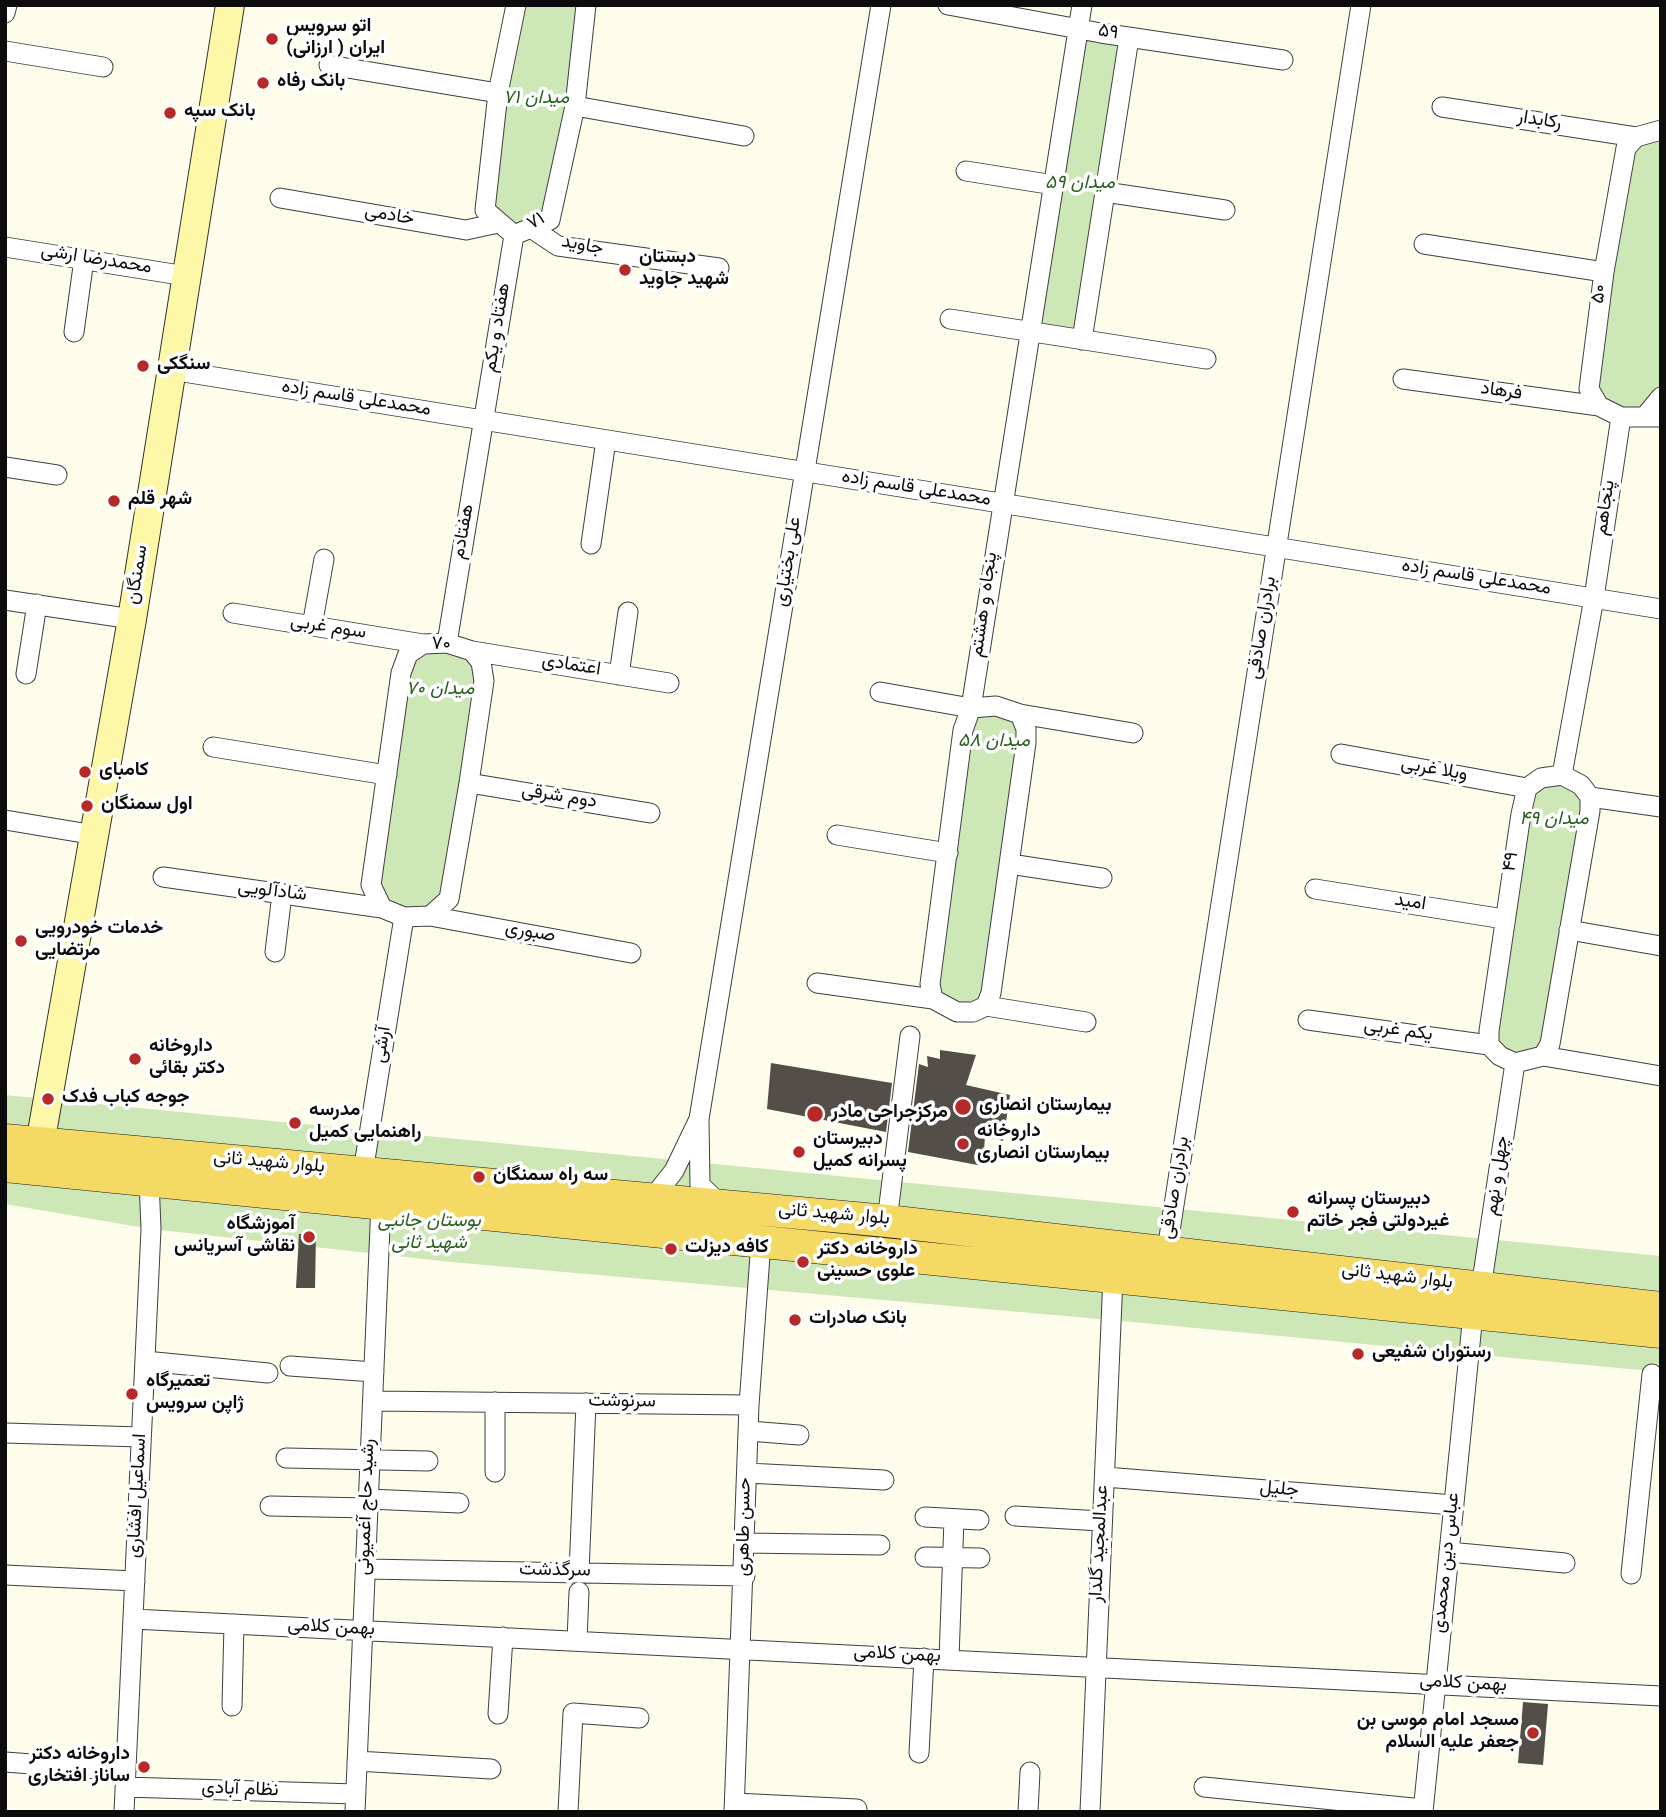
<!DOCTYPE html>
<html>
<head>
<meta charset="utf-8">
<style>
  body { margin:0 }
  #map { position:relative; width:1666px; height:1817px; overflow:hidden; background:#fefceb; font-family:Georgia,serif }
  canvas { display:block }
  .frame { position:absolute; inset:0; border:7px solid #0c0c0c; pointer-events:none }
</style>
</head>
<body>
<div id="map">
<canvas width="1666" height="1817"></canvas>
<div class="frame"></div>
</div>
<script>
const context = document.querySelector('canvas').getContext('2d');
context.lineJoin = 'round';
function fill(path, color) {
  context.fillStyle = color;
  context.fill(path, 'evenodd');
}
function poly(rows) {
  const path = new Path2D();
  for (const r of rows) {
    path.moveTo(r[0], r[1]);
    for (let i = 2; i < r.length; i += 2) path.lineTo(r[i], r[i + 1]);
  }
  return path;
}
function strokePath(path, color, width, dash) {
  context.strokeStyle = color;
  context.lineWidth = width;
  context.lineCap = dash ? 'butt' : 'round';
  context.setLineDash(dash || []);
  context.stroke(path);
}
function write(font, color, halo, rows, align = 'center') {
  context.font = font + ' Georgia,Vazirmatn,serif';
  context.lineWidth = 7;
  context.setLineDash([]);
  context.textBaseline = 'middle';
  context.strokeStyle = halo;
  context.fillStyle = color;
  for (const [text, x, y, turn = 0] of rows) {
    context.save();
    context.translate(x, y);
    context.rotate((+turn || 0) * Math.PI / 180);
    context.textAlign = isNaN(turn) ? turn : align;
    if (halo) context.strokeText(text, 0, 0);
    context.fillText(text, 0, 0);
    context.restore();
  }
}
fill(poly([
  [516,5,586,5,550,220,514,235,485,210],
  [1078,29,1129,38,1082,340,1031,332],
  [1661,130,1661,397,1660,402,1621,417,1589,389,1626,148],
  [423,644,481,662,449,899,404,917,371,885,401,673],
  [971,708,1020,714,986,1006,933,999],
  [1562,775,1590,797,1550,1044,1515,1063,1489,1031,1523,800],
  [5,1095,1661,1256,1661,1292,5,1140],
  [5,1166,1661,1332,1661,1372,1111,1320,451,1262,151,1229,5,1204]
]), '#cde7b6');
fill(poly([
  [940,1050,976,1055,966,1085,1010,1095,1003,1141,985,1136,983,1166,908,1152,919,1064,928,1067,927,1056,940,1059],
  [771,1063,892,1083,886,1132,767,1109],
  [299,1234,316,1234,315,1288,296,1288],
  [1523,1702,1548,1704,1543,1765,1518,1763]
]), '#544e49');
const street = poly([
  [516,5,498,93,485,210,514,235,550,220,575,106,586,5],
  [948,5,1101,33,1283,60],
  [5,13,7,5],
  [5,51,103,67],
  [329,65,498,93],
  [575,106,744,136],
  [1442,107,1636,137],
  [1661,130,1636,137,1626,148,1604,272,1589,389,1599,406,1621,417,1661,417],
  [966,171,1054,185],
  [1105,192,1225,210],
  [280,198,466,230,498,223],
  [531,228,558,246,719,268],
  [1424,244,1604,272],
  [5,247,186,276],
  [950,319,1206,359],
  [74,332,84,259],
  [1082,340,1129,38],
  [171,370,1661,609],
  [1403,379,1599,406],
  [1647,414,1661,397],
  [5,467,57,475],
  [591,544,606,440],
  [5,600,132,619],
  [233,613,423,644],
  [312,626,324,559],
  [447,643,472,651,481,662,484,681,469,783,449,899,430,916,404,917,382,908,371,885,401,673,408,654,423,644,447,643],
  [447,643,514,235],
  [472,651,669,683],
  [26,674,37,604],
  [619,675,628,612],
  [880,692,971,708,1082,5],
  [996,706,1020,714,1026,729,1026,743,991,993,986,1006,973,1012,957,1012,933,999,930,984,963,730,971,708,996,706],
  [1020,714,1133,733],
  [213,747,387,775],
  [1341,754,1527,788],
  [1562,775,1581,785,1590,797,1590,811,1550,1044,1543,1056,1515,1063,1500,1056,1489,1045,1489,1031,1521,814,1527,788,1541,778,1562,775],
  [1562,775,1594,598,1621,417],
  [469,783,650,813],
  [1590,797,1661,807],
  [5,820,95,835],
  [837,835,948,853],
  [1010,864,1102,878],
  [163,877,382,908],
  [1315,889,1504,919],
  [430,916,631,953],
  [1569,930,1661,946],
  [275,952,282,894],
  [817,983,933,999],
  [986,1006,1086,1022],
  [1308,1020,1489,1045],
  [1543,1056,1661,1076],
  [699,1119,881,5],
  [363,1172,404,917],
  [651,1200,674,1171,699,1119,700,1185,721,1205],
  [887,1221,910,1036],
  [1167,1250,1361,5],
  [1481,1288,1515,1063],
  [145,1361,268,1373],
  [290,1366,374,1372],
  [373,1401,749,1405],
  [495,1402,495,1472],
  [749,1431,799,1435],
  [5,1433,141,1437],
  [286,1458,428,1461],
  [747,1473,884,1480],
  [1105,1477,1454,1505],
  [369,1499,459,1503],
  [270,1506,368,1508],
  [1015,1516,1101,1521],
  [925,1517,979,1520],
  [746,1543,880,1545],
  [1449,1552,1565,1563],
  [925,1557,980,1558],
  [366,1569,745,1576],
  [579,1573,586,1403],
  [1631,1574,1652,1374],
  [5,1575,135,1581],
  [133,1619,1661,1696],
  [577,1641,579,1592],
  [949,1659,954,1519],
  [232,1706,234,1624],
  [498,1714,503,1637],
  [919,1753,924,1658],
  [357,1761,491,1769],
  [5,1762,126,1771],
  [125,1787,356,1794],
  [1204,1787,1423,1809],
  [735,1803,857,1809],
  [124,1812,151,1229,149,1180],
  [355,1812,381,1203],
  [568,1812,573,1713,639,1718],
  [734,1812,749,1405,761,1242],
  [1028,1812,1030,1772],
  [1090,1812,1113,1277],
  [1423,1812,1473,1314]
]);
const secondary = poly([
  [40,1144,132,619,230,5]
]);
const primary = poly([
  [5,1140,887,1221,1661,1308],
  [5,1166,1661,1332]
]);
strokePath(street, '#3f3f3f', 21);
strokePath(secondary, '#2e2e2e', 30);
strokePath(primary, '#1d1d1d', 33);
strokePath(street, '#fff', 19);
strokePath(secondary, '#fdf7a8', 28);
strokePath(primary, '#f5d965', 32);
for (const [x, y, r, color] of [
  [272,39,7,"#b72828"],
  [263,83,7,"#b72828"],
  [170,113,7,"#b72828"],
  [625,270,7,"#b72828"],
  [143,366,7,"#b72828"],
  [114,501,7,"#b72828"],
  [85,772,7,"#b72828"],
  [87,806,7,"#b72828"],
  [21,941,7,"#b72828"],
  [135,1059,7,"#b72828"],
  [48,1099,7,"#b72828"],
  [963,1107,9,"#b72828"],
  [815,1114,9,"#b72828"],
  [295,1123,7,"#b72828"],
  [963,1144,7,"#b72828"],
  [799,1152,7,"#b72828"],
  [479,1177,7,"#b72828"],
  [1293,1212,7,"#b72828"],
  [309,1237,7,"#b72828"],
  [671,1249,7,"#b72828"],
  [803,1262,7,"#b72828"],
  [795,1320,7,"#b72828"],
  [1358,1354,7,"#b72828"],
  [132,1394,7,"#b72828"],
  [1533,1733,7,"#b72828"],
  [144,1767,7,"#b72828"]
]) {
  const dot = new Path2D();
  dot.arc(x, y, r, 0, 2 * Math.PI);
  context.fillStyle = color;
  context.fill(dot);
  strokePath(dot, '#fff', 2.5);
}
write('bold 19px', '#0c0c0c', '#fff', [
  ["اتو سرویس",286,28],
  ["ایران ( ارزانی)",286,50],
  ["بانک رفاه",277,83],
  ["بانک سپه",184,113],
  ["دبستان",639,259],
  ["شهید جاوید",639,281],
  ["سنگکی",157,366],
  ["شهر قلم",128,501],
  ["کامبای",99,772],
  ["اول سمنگان",101,806],
  ["خدمات خودرویی",35,930],
  ["مرتضایی",35,952],
  ["داروخانه",149,1048],
  ["دکتر بقائی",149,1070],
  ["جوجه کباب فدک",62,1099],
  ["بیمارستان انصاری",979,1107],
  ["مدرسه",309,1112],
  ["راهنمایی کمیل",309,1134],
  ["مرکزجراحی مادر",831,1114],
  ["داروخانه",977,1133],
  ["بیمارستان انصاری",977,1155],
  ["دبیرستان",813,1141],
  ["پسرانه کمیل",813,1163],
  ["سه راه سمنگان",493,1177],
  ["دبیرستان پسرانه",1307,1201],
  ["غیردولتی فجر خاتم",1307,1223],
  ["آموزشگاه",295,1226,"right"],
  ["نقاشی آسریانس",295,1248,"right"],
  ["کافه دیزلت",685,1249],
  ["داروخانه دکتر",817,1251],
  ["علوی حسینی",817,1273],
  ["بانک صادرات",809,1320],
  ["رستوران شفیعی",1372,1354],
  ["تعمیرگاه",146,1383],
  ["ژاپن سرویس",146,1405],
  ["مسجد امام موسی بن",1519,1722,"right"],
  ["جعفر علیه السلام",1519,1744,"right"],
  ["داروخانه دكتر",130,1756,"right"],
  ["ساناز افتخارى",130,1778,"right"]
], 'left');
write('19px', '#0c0c0c', '#fff', [
  ["۵۹",1108,34,9],
  ["رکابدار",1539,122,9],
  ["خادمی",389,217,10],
  ["۷۱",537,223,-30],
  ["جاوید",582,247,11],
  ["محمدرضا ارشی",96,261,9],
  ["۵۰",1601,294,-83],
  ["هفتاد و یکم",499,328,-81],
  ["فرهاد",1501,393,8],
  ["محمدعلی قاسم زاده",356,400,9],
  ["محمدعلی قاسم زاده",916,490,9],
  ["پنجاهم",1607,508,-82],
  ["هفتادم",465,532,-80],
  ["علی بختیاری",790,562,-81],
  ["سمنگان",139,575,-81],
  ["محمدعلی قاسم زاده",1476,579,9],
  ["پنجاه و هشتم",986,605,-82],
  ["برادران صادقی",1264,628,-81],
  ["سوم غربی",328,629,9],
  ["۷۰",441,646,3],
  ["اعتمادی",571,667,9],
  ["ویلا غربی",1434,771,10],
  ["دوم شرقی",559,798,9],
  ["۴۹",1513,862,-81],
  ["شادآلویی",272,893,7],
  ["امید",1410,904,9],
  ["صبوری",530,934,10],
  ["یکم غربی",1398,1032,8],
  ["آرشی",384,1045,-81],
  ["بلوار شهید ثانی",269,1164,5],
  ["چهل و نهم",1499,1176,-82],
  ["برادران صادقی",1177,1188,-81],
  ["بلوار شهید ثانی",834,1216,5],
  ["بلوار شهید ثانی",1397,1278,7],
  ["سرنوشت",622,1403,1],
  ["جلیل",1279,1491,5],
  ["اسماعیل افشاری",139,1496,-87],
  ["رشید حاج آغمیونی",368,1507,-88],
  ["حسن طاهری",746,1527,-89],
  ["عبدالمجید گلدار",1101,1544,-87],
  ["عباس دین محمدی",1448,1563,-84],
  ["سرگذشت",555,1572,1],
  ["بهمن کلامی",331,1629,3],
  ["بهمن کلامی",897,1656,3],
  ["بهمن کلامی",1463,1685,3],
  ["نظام آبادی",240,1791,2]
]);
write('italic 19px', '#29611e', '#fff', [
  ["میدان ۷۱",536,100],
  ["میدان ۵۹",1080,185],
  ["میدان ۷۰",440,691],
  ["میدان ۵۸",994,743],
  ["میدان ۴۹",1554,821],
  ["بوستان جانبی",429,1223],
  ["شهید ثانی",429,1245]
]);
</script>
</body>
</html>
